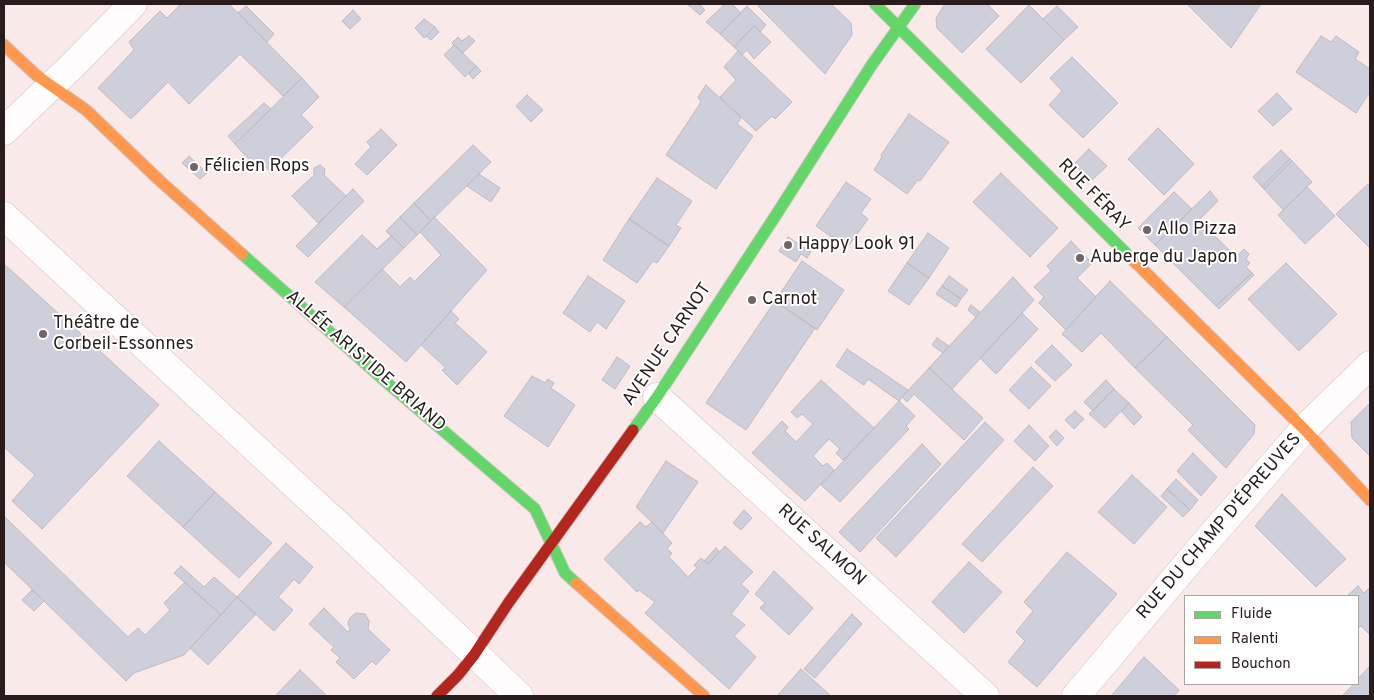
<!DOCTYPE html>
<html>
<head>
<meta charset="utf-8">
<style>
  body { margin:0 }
  #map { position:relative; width:1374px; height:700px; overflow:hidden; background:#f9e9e9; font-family:Overpass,sans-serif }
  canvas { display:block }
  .frame { position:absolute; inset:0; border:5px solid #281c1c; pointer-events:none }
  .legend { position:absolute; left:1184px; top:595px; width:175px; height:90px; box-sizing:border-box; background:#fff; border:1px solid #a9a4a4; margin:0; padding:6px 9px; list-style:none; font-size:15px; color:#281c1c }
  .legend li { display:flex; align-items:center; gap:10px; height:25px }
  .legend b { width:25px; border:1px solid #a9a4a4 }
</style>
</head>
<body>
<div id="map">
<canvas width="1374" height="700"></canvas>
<div class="frame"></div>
<ul class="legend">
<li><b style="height:6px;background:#63d668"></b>Fluide</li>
<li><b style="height:6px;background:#ff974d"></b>Ralenti</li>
<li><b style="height:6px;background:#b3261e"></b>Bouchon</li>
</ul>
</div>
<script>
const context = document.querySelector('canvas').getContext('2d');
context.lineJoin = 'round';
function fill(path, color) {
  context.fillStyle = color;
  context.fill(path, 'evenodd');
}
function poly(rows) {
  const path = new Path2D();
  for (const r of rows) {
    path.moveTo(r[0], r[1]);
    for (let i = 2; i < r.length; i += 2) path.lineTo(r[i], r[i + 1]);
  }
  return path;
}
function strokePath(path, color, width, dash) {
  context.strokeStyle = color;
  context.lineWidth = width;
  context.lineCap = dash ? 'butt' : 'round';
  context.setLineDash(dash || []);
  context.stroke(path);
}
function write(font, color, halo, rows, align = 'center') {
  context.font = font + ' Overpass,sans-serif';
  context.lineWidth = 4;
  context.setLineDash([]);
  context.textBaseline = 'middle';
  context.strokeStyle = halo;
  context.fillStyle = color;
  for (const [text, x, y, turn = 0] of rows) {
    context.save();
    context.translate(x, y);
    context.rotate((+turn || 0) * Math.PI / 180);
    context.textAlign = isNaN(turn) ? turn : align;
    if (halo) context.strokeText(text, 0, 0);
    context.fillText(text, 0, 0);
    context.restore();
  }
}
const building = poly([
  [181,4,229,4,302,78,283,96,240,54,189,104,168,82,131,119,98,88,134,50,129,42,160,11,167,18,181,4],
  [687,4,699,4,705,10,700,15,687,4],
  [725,4,732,4,741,13,720,34,706,22,725,4],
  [762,4,831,4,851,23,852,35,825,74,758,6,762,4],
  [945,4,987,4,999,16,962,53,937,28,936,18,945,4],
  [1187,4,1261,4,1231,48,1187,4],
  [1029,5,1064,40,1021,83,986,49,1029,5],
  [246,6,274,34,267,42,238,13,246,6],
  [747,6,766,25,760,32,754,26,734,47,720,34,747,6],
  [1057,6,1078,27,1064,40,1043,19,1057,6],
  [353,10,361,19,350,29,342,21,353,10],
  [424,19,435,27,424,38,415,28,424,19],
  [754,26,771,42,754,59,747,50,742,55,734,47,754,26],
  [435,27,439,32,431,40,426,36,435,27],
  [469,36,475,41,463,53,452,43,458,37,462,41,469,36],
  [1321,36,1331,42,1336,36,1359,52,1355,59,1370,69,1370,92,1356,113,1296,72,1321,36],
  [454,45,476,66,465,77,444,55,454,45],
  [738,51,792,102,775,119,772,116,756,131,720,97,736,80,724,67,738,51],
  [1072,57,1118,103,1083,138,1049,105,1062,91,1050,78,1072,57],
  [476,66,481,71,473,79,469,74,476,66],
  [302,78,319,97,301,115,313,127,269,170,265,166,260,172,235,144,302,78],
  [706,85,741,118,737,124,753,136,716,189,666,155,701,102,698,97,706,85],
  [1277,93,1292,109,1273,126,1258,111,1277,93],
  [527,95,543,110,531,122,516,106,527,95],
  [264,103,271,109,235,144,228,136,264,103],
  [909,114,949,142,920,181,918,180,907,194,874,170,882,157,881,155,909,114],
  [1158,128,1194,164,1164,195,1128,159,1158,128],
  [381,129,397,145,367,175,355,164,371,147,367,142,381,129],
  [473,145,491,162,431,221,414,203,473,145],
  [1089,149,1107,166,1091,181,1074,164,1089,149],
  [1281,150,1290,159,1262,187,1253,177,1281,150],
  [189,156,207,173,200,179,182,163,189,156],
  [1290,159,1292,161,1264,189,1262,187,1290,159],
  [1292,161,1312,182,1283,210,1264,189,1292,161],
  [320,165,325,169,324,175,346,196,318,223,292,196,314,175,314,168,320,165],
  [1001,173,1058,228,1030,257,973,202,1001,173],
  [479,174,500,188,491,202,467,186,479,174],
  [657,178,692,201,676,225,681,228,669,246,629,219,657,178],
  [846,182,871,199,861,213,868,219,847,248,816,226,846,182],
  [1368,184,1370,186,1370,248,1336,214,1368,184],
  [1307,187,1335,216,1305,244,1278,215,1307,187],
  [353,189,364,201,308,257,296,246,353,189],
  [1210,191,1218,201,1199,220,1236,257,1244,249,1249,254,1246,259,1250,263,1246,267,1252,273,1216,306,1155,245,1210,191],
  [1174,192,1192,209,1155,245,1138,228,1174,192],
  [414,203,431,221,417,235,400,217,414,203],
  [400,217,417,235,404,248,386,231,400,217],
  [434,217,487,270,406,362,344,307,382,269,400,287,410,277,414,282,441,255,420,232,434,217],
  [629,219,669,246,657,263,653,261,637,283,603,260,629,219],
  [928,233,949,248,929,278,907,263,928,233],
  [362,235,377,249,391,236,404,248,344,307,315,282,362,235],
  [788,237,811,252,807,258,801,254,796,262,779,251,788,237],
  [1071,241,1092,263,1077,278,1096,297,1066,330,1039,303,1044,297,1034,287,1051,271,1047,266,1071,241],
  [802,261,844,290,817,330,775,301,802,261],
  [907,263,929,278,909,305,888,291,907,263],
  [1286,263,1337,314,1299,351,1248,299,1286,263],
  [4,264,159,405,42,529,12,501,35,475,4,447,4,264],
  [1252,273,1254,275,1219,309,1216,306,1252,273],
  [588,276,625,301,606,329,597,322,590,332,563,313,588,276],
  [949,276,968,290,961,299,942,286,949,276],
  [1013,277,1034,300,952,389,929,368,1013,277],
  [1110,281,1167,337,1135,368,1101,333,1082,352,1062,334,1110,281],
  [942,286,961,299,956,307,936,294,942,286],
  [775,301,815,328,746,430,706,403,775,301],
  [971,305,980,312,976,317,968,310,971,305],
  [451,311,459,319,455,323,487,352,457,385,442,370,446,368,421,345,451,311],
  [1022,313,1038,329,996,374,980,358,1022,313],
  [1167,337,1255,425,1254,434,1226,468,1188,430,1193,425,1135,368,1167,337],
  [937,338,949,346,943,353,932,345,937,338],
  [1052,345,1072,365,1055,381,1035,362,1052,345],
  [847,349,908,390,899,401,868,379,864,385,836,366,847,349],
  [617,357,630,366,615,389,602,380,617,357],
  [1031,367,1051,386,1029,409,1009,390,1031,367],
  [929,368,983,418,964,440,914,394,907,402,902,397,929,368],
  [532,376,545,383,548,379,554,383,551,388,575,405,548,447,504,416,532,376],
  [821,380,874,428,843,460,836,453,840,449,829,439,813,456,823,466,827,463,834,470,805,501,752,453,782,421,788,427,785,431,796,442,813,424,802,414,797,418,791,412,821,380],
  [1106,380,1114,389,1093,411,1084,402,1106,380],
  [1114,389,1129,403,1105,428,1089,414,1114,389],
  [899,401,915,416,906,426,909,429,840,502,821,485,899,401],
  [1129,403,1142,417,1134,425,1121,411,1129,403],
  [1370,403,1370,456,1352,438,1351,422,1370,403],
  [1075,411,1084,419,1074,429,1065,420,1075,411],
  [985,422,1004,440,896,557,876,538,985,422],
  [1029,425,1049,446,1035,461,1014,441,1029,425],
  [1056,430,1064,438,1057,446,1049,437,1056,430],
  [159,441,215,492,183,527,127,476,159,441],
  [922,444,941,464,860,552,839,532,922,444],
  [1193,453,1217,477,1201,496,1177,471,1193,453],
  [666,461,698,482,663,533,636,507,666,461],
  [1033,467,1053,486,982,562,962,544,1033,467],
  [1132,475,1167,507,1134,544,1098,512,1132,475],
  [1176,479,1198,500,1190,510,1167,489,1176,479],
  [1167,489,1190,510,1183,517,1161,496,1167,489],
  [215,492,272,543,239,578,183,527,215,492],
  [1282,494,1346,559,1316,587,1255,526,1282,494],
  [744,510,752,518,741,530,733,523,744,510],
  [4,516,128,637,138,628,145,635,170,610,164,603,185,582,221,615,184,655,134,673,126,681,4,562,4,516],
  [640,522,646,527,652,522,672,543,667,549,672,553,669,557,688,577,697,568,694,565,701,558,708,564,725,546,753,572,741,584,749,591,731,614,745,625,734,636,756,657,729,689,645,613,655,602,639,590,637,592,604,559,640,522],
  [286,543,313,567,299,584,294,579,278,597,293,610,274,631,237,597,286,543],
  [716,548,719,552,708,564,704,561,716,548],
  [1067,552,1117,594,1037,687,1008,662,1025,641,1016,632,1033,611,1024,602,1067,552],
  [969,562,1002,592,964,633,932,602,969,562],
  [181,566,204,587,214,577,237,597,221,615,174,573,181,566],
  [774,571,813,608,789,635,760,608,765,603,755,594,774,571],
  [1358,586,1364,593,1370,587,1370,635,1361,626,1358,629,1358,596,1347,596,1358,586],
  [32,590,44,601,34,611,22,600,32,590],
  [237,597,256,614,208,665,190,648,237,597],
  [324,608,348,632,350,630,348,622,350,618,356,613,365,614,369,621,368,629,390,650,376,665,372,661,354,679,336,662,340,658,331,650,334,647,309,624,324,608],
  [852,614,862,624,815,678,804,669,852,614],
  [1144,657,1179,690,1174,696,1114,696,1112,695,1144,657],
  [1370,666,1370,696,1342,696,1354,684,1358,684,1358,679,1370,666],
  [801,669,831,696,777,696,801,669],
  [300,670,327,696,275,696,300,670]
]);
fill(building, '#cecfda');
strokePath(building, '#bebabf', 1);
const street = poly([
  [4,131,73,65,133,4],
  [4,216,348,534,519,696],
  [657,397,985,696],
  [1076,696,1198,551,1304,429,1370,365]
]);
const fast = poly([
  [875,4,1134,261],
  [242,254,385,381,535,509,565,573,576,583],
  [633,430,657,397,776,215,871,66,915,4]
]);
const slow = poly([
  [4,45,36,75,86,110,159,180,242,254],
  [1134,261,1304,429,1370,500],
  [576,583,704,696]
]);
const jam = poly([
  [437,696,458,675,474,655,509,602,633,430]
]);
strokePath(street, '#d2c4c4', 29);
strokePath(fast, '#d2c4c4', 13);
strokePath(slow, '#d2c4c4', 13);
strokePath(jam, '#d2c4c4', 13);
strokePath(street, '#fefcfc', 28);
strokePath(fast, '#63d668', 11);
strokePath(slow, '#ff974d', 11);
strokePath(jam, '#b3261e', 11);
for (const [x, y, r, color] of [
  [194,167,5,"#716464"],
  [1147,230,5,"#716464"],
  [788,245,5,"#716464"],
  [1080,258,5,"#716464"],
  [752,300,5,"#716464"],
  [43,334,5,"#716464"]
]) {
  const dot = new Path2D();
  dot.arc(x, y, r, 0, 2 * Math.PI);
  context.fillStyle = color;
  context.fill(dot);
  strokePath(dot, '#fff', 2);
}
write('18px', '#281c1c', '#fff', [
  ["Félicien Rops",204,167],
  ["Allo Pizza",1157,230],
  ["Happy Look 91",798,245],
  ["Auberge du Japon",1090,258],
  ["Carnot",762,300],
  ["Théâtre de",53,324],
  ["Corbeil-Essonnes",53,345]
], 'left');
write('18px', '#281c1c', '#fff', [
  ["RUE FÉRAY",1093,196,45],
  ["AVENUE CARNOT",668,345,-56],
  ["ALLÉE ARISTIDE BRIAND",365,362,41],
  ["RUE DU CHAMP D'ÉPREUVES",1220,527,-49],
  ["RUE SALMON",821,546,42]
]);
</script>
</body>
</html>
